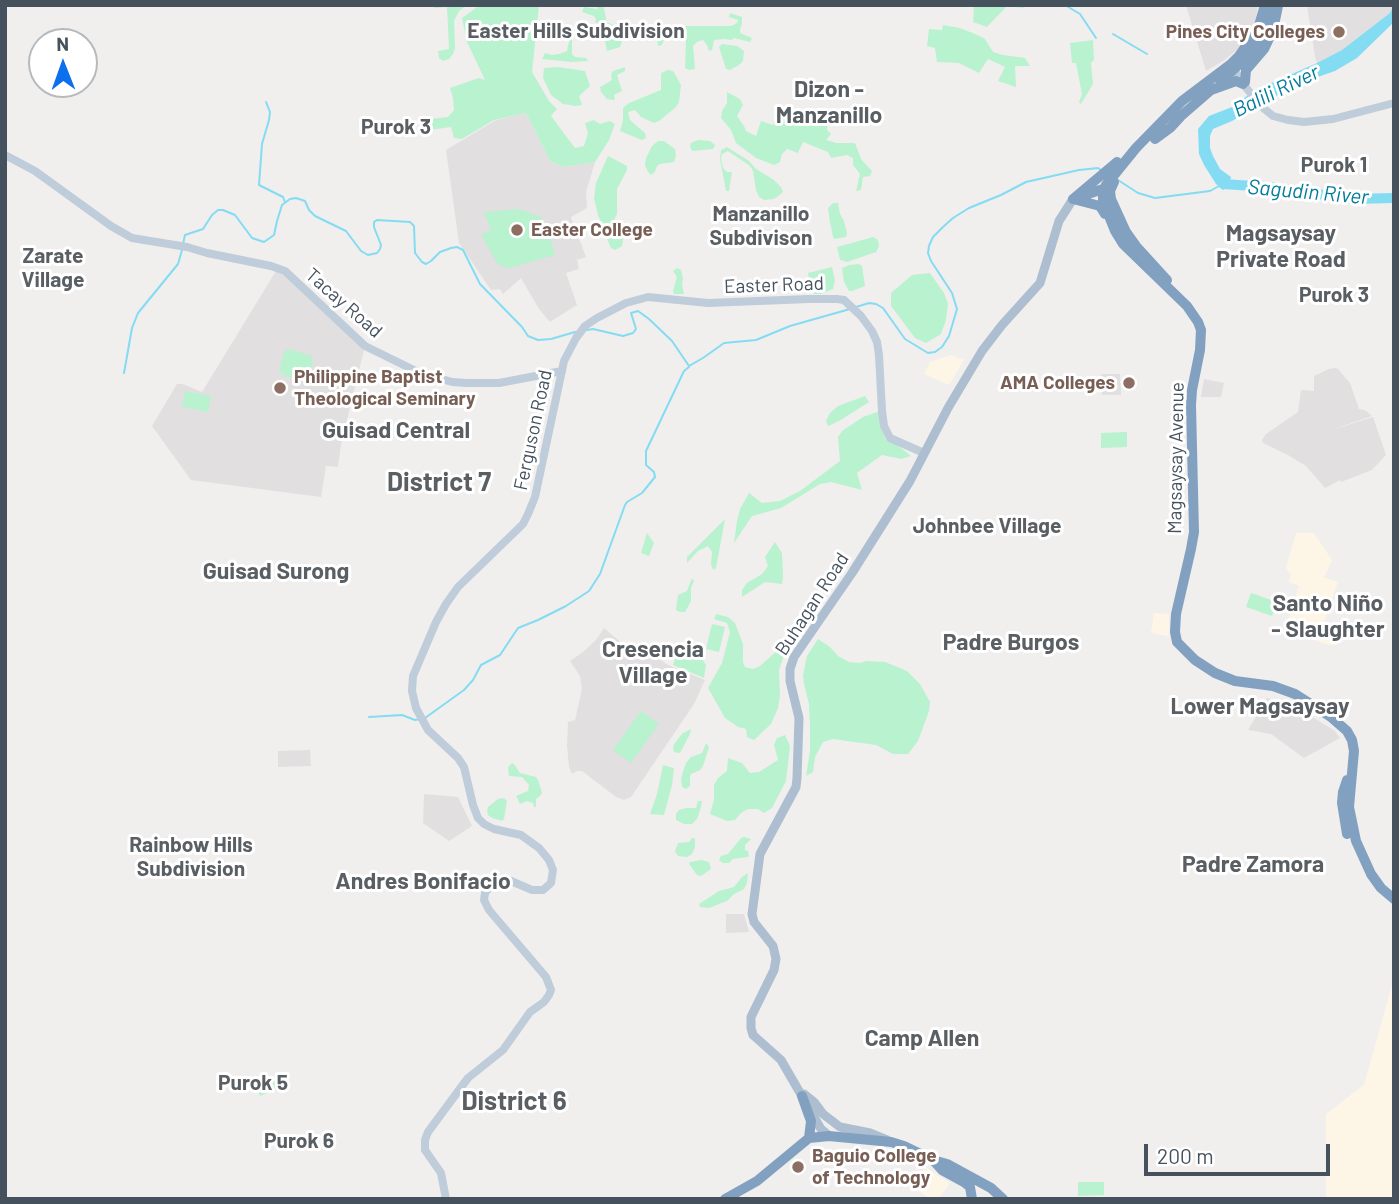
<!DOCTYPE html>
<html>
<head>
<meta charset="utf-8">
<style>
  body { margin:0 }
  #map { position:relative; width:1399px; height:1204px; overflow:hidden; background:#f1eeee; font-family:Barlow,sans-serif }
  canvas { display:block }
  .frame { position:absolute; inset:0; border:7px solid #45525d; pointer-events:none }
  .north { position:absolute; left:28px; top:28px; width:70px; height:70px; box-sizing:border-box; background:#fff; border:2px solid #b5babe; border-radius:50%; rotate:359deg; font-size:19px; font-weight:700; line-height:28px; text-align:center; color:#45525d }
  .north::after { content:''; display:block; margin:auto; width:24px; height:32px; background:#0c70ee; clip-path:polygon(50% 0,100% 100%,50% 72%,0 100%) }
  .scale { position:absolute; left:1144px; top:1144px; width:186px; height:32px; box-sizing:border-box; border:4px solid #45525d; border-top:0; padding-left:9px; font-size:21px; line-height:24px; white-space:nowrap; color:#45525d; -webkit-text-stroke:5px #fff; paint-order:stroke }
</style>
</head>
<body>
<div id="map">
<canvas width="1399" height="1204"></canvas>
<div class="frame"></div>
<div class="north">N</div>
<div class="scale">200 m</div>
</div>
<script>
const context = document.querySelector('canvas').getContext('2d');
context.lineJoin = 'round';
function fill(path, color) {
  context.fillStyle = color;
  context.fill(path, 'evenodd');
}
function poly(rows) {
  const path = new Path2D();
  for (const r of rows) {
    path.moveTo(r[0], r[1]);
    for (let i = 2; i < r.length; i += 2) path.lineTo(r[i], r[i + 1]);
  }
  return path;
}
function strokePath(path, color, width, dash) {
  context.strokeStyle = color;
  context.lineWidth = width;
  context.lineCap = dash ? 'butt' : 'round';
  context.setLineDash(dash || []);
  context.stroke(path);
}
function write(font, color, halo, rows, align = 'center') {
  context.font = font + ' Barlow,sans-serif';
  context.lineWidth = 6;
  context.setLineDash([]);
  context.textBaseline = 'middle';
  context.strokeStyle = halo;
  context.fillStyle = color;
  for (const [text, x, y, turn = 0] of rows) {
    context.save();
    context.translate(x, y);
    context.rotate((+turn || 0) * Math.PI / 180);
    context.textAlign = isNaN(turn) ? turn : align;
    if (halo) context.strokeText(text, 0, 0);
    context.fillText(text, 0, 0);
    context.restore();
  }
}
fill(poly([
  [951,355,964,360,949,385,924,374,930,362],
  [1296,533,1314,533,1332,560,1324,577,1338,582,1323,625,1340,634,1336,645,1330,645,1288,632,1285,625,1288,622,1299,586,1289,582,1291,575,1286,568],
  [1154,613,1169,614,1169,636,1151,633],
  [1393,981,1394,1199,1326,1199,1326,1114,1364,1085],
  [925,1167,950,1183,938,1199,930,1199,914,1187]
]), '#fdf6e6');
fill(poly([
  [1186,5,1258,5,1255,25,1250,34,1237,50,1223,61,1206,71],
  [1307,5,1393,5,1391,13,1342,50,1317,63,1315,57],
  [526,113,550,161,563,167,595,162,586,192,587,208,571,217,586,257,577,260,579,269,566,273,577,305,550,322,539,309,521,278,503,294,500,289,491,290,459,243,446,150,496,120],
  [276,271,285,276,364,350,341,444,338,467,326,466,321,497,191,480,152,426,177,384,183,384,202,392],
  [1335,368,1338,369,1350,383,1359,409,1365,410,1372,416,1326,432,1373,417,1386,455,1372,470,1341,482,1340,480,1325,488,1306,466,1288,455,1263,443,1262,440,1266,434,1298,412,1301,390,1314,391,1314,376,1329,369],
  [1101,374,1120,374,1121,395,1102,395],
  [1204,379,1224,383,1221,397,1201,397],
  [604,628,642,660,650,653,668,665,705,680,694,704,631,797,624,800,616,797,582,771,577,771,572,774,569,767,567,745,568,722,575,720,582,689,580,676,570,661,583,652,596,640],
  [1267,698,1293,705,1335,731,1340,738,1304,758,1271,734,1248,730],
  [310,750,311,766,278,767,278,751],
  [424,794,458,797,472,826,449,841,423,823],
  [726,914,744,914,749,932,726,933]
]), '#e2dfe0');
fill(poly([
  [434,5,467,5,459,11,454,21,455,48,453,54,449,59,443,61,439,58,438,51,449,49,447,7,434,8],
  [480,5,539,5,532,72,549,101,557,109,551,116,575,148,584,146,588,133,585,123,594,120,600,124,610,121,615,124,609,140,595,162,563,167,550,161,526,113,494,120,462,139,454,138,451,127,429,130,429,119,448,117,454,110,453,98,450,88,479,78,485,80,467,42,462,18],
  [599,5,603,5,607,22,613,25,617,23,622,25,622,41,620,47,607,51,602,25,595,22,596,19,594,16,582,12,584,7,597,9],
  [974,5,1026,5,1023,8,1007,6,987,27,973,22],
  [730,13,742,17,742,24,740,29,740,33,752,38,750,42,734,38,732,40,725,39,714,40,712,50,709,51,707,45,703,40,697,42,693,46,695,69,689,70,685,68,686,41,684,37,665,36,662,45,658,46,657,37,633,38,633,29,651,29,660,26,731,26,737,23,738,20,729,17],
  [943,25,960,28,980,36,985,39,993,52,1003,55,1025,58,1030,66,1015,66,1016,87,998,81,1005,67,988,59,979,73,959,63,937,62,935,48,927,46,929,29,942,30],
  [572,35,572,54,575,57,586,58,588,61,572,62,542,59,545,53,552,55,559,54,567,51,570,37],
  [1093,40,1094,60,1091,63,1093,84,1081,104,1079,102,1082,94,1076,63,1072,63,1070,43],
  [722,44,737,46,744,51,743,61,739,65,730,70,726,69,719,47],
  [558,67,585,71,590,86,579,96,582,105,576,106,563,104,551,95,543,78,544,68],
  [625,67,625,71,617,75,622,91,614,95,615,99,614,100,607,99,601,92,600,87,612,80,611,75,613,71],
  [668,70,673,71,681,85,679,102,676,107,659,121,654,123,641,117,635,110,628,112,630,120,645,133,646,138,642,140,620,131,623,120,623,108,629,103,661,90,661,73],
  [727,92,740,99,743,105,737,116,744,126,746,131,756,136,761,121,773,125,777,107,826,116,828,119,827,130,831,134,826,140,837,143,855,143,861,159,872,171,870,176,863,177,861,190,856,191,860,174,853,165,853,158,847,155,831,158,828,152,803,142,798,153,787,149,782,154,780,162,774,165,756,158,736,143,731,130,721,118,722,111,727,103],
  [698,140,710,141,715,145,713,149,692,151,690,146,691,143],
  [658,141,664,141,668,144,675,149,676,155,674,162,660,164,657,166,655,172,651,175,648,172,645,165,646,158,652,146],
  [727,147,749,161,756,169,774,180,781,187,783,192,777,197,773,199,764,200,759,197,756,190,753,171,750,166,728,151,722,154,721,159,723,168,727,172,732,172,729,191,726,191,720,159,721,150],
  [608,156,627,166,627,170,617,189,617,214,613,222,614,227,622,231,624,234,622,246,615,250,611,248,609,244,598,215,594,198,596,183],
  [833,203,838,203,840,214,844,221,847,233,846,237,834,239,833,237,830,222,828,208],
  [519,209,541,217,548,230,555,255,510,268,501,266,497,263,481,235,491,230,484,212],
  [873,237,878,240,879,246,876,252,847,262,840,260,837,247],
  [859,264,862,266,865,286,852,291,849,291,844,282,842,268,849,265],
  [832,267,835,280,833,289,821,294,814,294,810,292,808,273],
  [677,268,681,270,683,278,682,285,684,294,674,294,673,291,677,277,673,271],
  [930,273,944,293,948,304,946,320,941,334,926,343,915,338,891,306,891,293,912,275],
  [288,349,312,356,313,363,308,377,302,379,286,377,279,371,284,352],
  [185,391,211,396,208,412,182,407],
  [865,396,869,402,839,421,828,426,826,421,830,413,838,406],
  [880,411,882,431,886,440,895,443,911,456,901,459,882,455,857,473,862,490,831,482,820,484,781,508,752,516,734,543,737,521,740,509,749,493,762,503,780,501,800,491,840,461,838,437,842,431,863,417],
  [1127,432,1127,447,1101,448,1101,433],
  [725,519,716,568,713,570,711,564,712,552,708,546,698,551,687,563,687,557],
  [647,533,654,543,649,556,641,553],
  [775,542,782,553,783,577,782,584,765,582,742,597,742,590,747,583,762,574,768,566,765,557],
  [692,578,694,581,691,588,691,601,685,612,680,612,676,610,678,595,687,591],
  [1251,593,1277,602,1272,616,1246,607],
  [716,614,728,617,735,623,743,644,743,662,745,667,753,669,760,666,778,650,791,625,798,636,783,658,779,670,780,696,778,708,771,724,754,740,747,737,746,729,738,727,725,718,708,688,722,663,730,632,727,623,714,619],
  [712,624,725,627,719,652,706,649],
  [818,639,830,647,838,656,849,662,860,663,866,661,885,662,907,671,920,684,930,702,929,711,918,741,908,754,893,754,876,745,833,739,823,742,815,757,813,772,806,776,810,751,810,726,809,704,804,684,803,675,807,656],
  [688,644,693,646,706,665,704,678,673,665,675,659,675,650,685,651],
  [641,711,659,724,631,763,613,750],
  [691,729,690,734,680,753,674,752,673,746,677,740,683,733],
  [785,735,790,746,786,781,772,808,764,813,758,809,748,809,741,813,735,820,727,821,710,814,714,800,714,785,718,778,727,771,728,758,742,763,750,773,759,772,778,760,774,745,777,738],
  [706,743,709,747,703,766,700,770,691,774,690,777,690,786,686,789,682,787,681,778,686,763,691,757,702,753],
  [512,763,514,764,520,773,536,777,538,780,542,792,541,795,536,799,536,807,534,807,533,803,527,801,520,804,516,796,528,791,529,785,522,777,509,776,508,767],
  [663,765,674,768,672,785,664,815,650,814,657,794],
  [504,798,507,801,504,819,502,821,492,818,488,815,487,811,488,807,498,799],
  [698,801,702,801,701,807,697,819,692,824,684,824,676,820,676,814,679,810,686,808,696,808],
  [744,837,751,839,745,845,745,850,748,851,749,856,748,857,733,859,729,863,723,863,719,860,721,856,728,854,741,838],
  [692,838,695,838,695,847,692,854,687,857,678,856,675,851,678,843,689,842],
  [701,860,709,862,711,869,701,876,697,875,689,864,690,862],
  [748,873,747,883,744,889,734,894,727,901,709,908,700,907,699,904,719,891,734,887,742,877],
  [278,1079,282,1087,260,1096,257,1088],
  [1078,1182,1104,1182,1104,1195,1078,1196]
]), '#b9f2cf');
fill(poly([
  [1394,5,1394,22,1357,58,1335,71,1312,79,1283,92,1232,121,1213,129,1210,136,1210,148,1213,156,1220,169,1231,177,1228,187,1223,190,1216,184,1204,165,1199,154,1198,129,1209,116,1232,107,1255,90,1317,63,1342,50,1390,13]
]), '#83dcf2');
strokePath(poly([
  [1065,5,1080,14,1096,38],
  [1113,34,1147,54],
  [266,102,270,112,269,120,262,144,259,185,283,197,285,202],
  [1118,180,1138,193,1155,198,1210,191,1219,186],
  [183,244,185,235,203,229,212,215,218,210,223,210,235,215,252,238,264,242,274,235,277,221,282,205,290,199,296,198,305,201,309,210,315,216,346,231,361,251,368,255,377,253,380,249,381,245,374,227,374,222,377,220,410,222,414,226,415,253,422,262,426,264,431,261,440,252,451,248,457,247,463,250,480,284,522,327,528,336,538,340,551,339,575,332],
  [856,307,869,303,876,304,883,308,905,339,928,353,935,352,942,347,949,336,957,309,952,293,931,261,928,253,929,246,933,237,943,227,953,218,969,208,1001,195,1026,182,1079,170,1098,168,1101,170],
  [587,330,593,329,623,336,633,333,636,329,631,313,638,311,649,319,672,341,689,366,703,358,724,343,756,340,790,326,850,309],
  [124,373,132,328,138,313,178,264,182,250],
  [369,717,402,715,415,720,420,719],
  [425,718,464,690,473,680,481,665,500,655,518,628,538,620,566,606,589,591,600,574,625,505,627,502,642,493,655,477,654,472,646,465,646,451,684,371,689,367]
]), '#83dcf2', 2);
strokePath(poly([
  [1219,178,1223,184,1269,187,1353,199,1394,198]
]), '#83dcf2', 10);
strokePath(poly([
  [1232,66,1243,84,1262,107,1273,116,1288,120,1304,122,1333,119,1394,103],
  [5,155,35,171,111,226,132,238,187,247,207,253,271,266,285,271,365,346,418,372,452,382,466,383,499,383,562,371],
  [446,1199,441,1173,425,1150,425,1140,428,1132,462,1086,468,1078,503,1050,530,1012,544,1002,549,995,551,990,546,977,489,910,484,900,485,893,495,880,504,878,532,890,543,890,551,883,553,870,549,860,539,848,521,835,494,829,484,824,478,818,473,805,464,767,458,758,428,730,416,708,412,691,413,676,436,622,446,604,458,587,523,524,528,514,535,497,564,361,576,338,585,326,597,318,626,303,648,297,708,303,809,299,837,299,844,300,861,316,872,331,877,342,879,355,882,411,884,426,890,438,924,453]
]), '#bfccd9', 8);
strokePath(poly([
  [804,1094,814,1102,823,1114,840,1127,870,1133,887,1140],
  [829,1136,821,1129,781,1060,753,1035,751,1028,751,1017,774,970,776,959,773,946,754,922,752,914,760,854,796,787,797,778,799,718,790,681,790,669,794,657,852,573,910,481,948,408,982,351,1002,325,1040,283,1059,221,1073,199]
]), '#acbed0', 9);
strokePath(poly([
  [1265,5,1258,29,1239,56,1231,64,1182,101,1136,148,1106,185,1103,191,1103,201,1115,231,1123,244,1187,306,1198,322,1201,330,1200,350,1192,390,1191,405,1194,532,1191,549,1176,614,1175,632,1177,642,1195,660,1215,673,1235,681,1273,686,1295,694,1331,717,1347,731,1352,740,1354,751,1349,807,1356,841,1371,874,1381,888,1394,899],
  [1219,79,1231,72,1253,51,1267,26,1271,5],
  [1245,82,1246,70,1264,49,1273,30,1278,6],
  [1155,139,1170,128,1181,116,1211,90,1236,81,1243,84],
  [1114,182,1110,191,1111,199,1126,232,1136,246,1167,280],
  [1076,198,1109,187],
  [1073,199,1100,206,1105,214],
  [1073,199,1117,162],
  [1347,834,1342,803,1343,792,1347,780],
  [802,1096,811,1121,809,1138],
  [933,1160,947,1164,991,1188,1003,1199],
  [725,1199,757,1181,809,1138,829,1136,891,1142,904,1146,933,1160,942,1170,964,1182,970,1187,972,1199]
]), '#82a1c1', 10);
for (const [x, y, r, color] of [
  [1339,32,7,"#8d6e63"],
  [517,230,7,"#8d6e63"],
  [1129,383,7,"#8d6e63"],
  [280,388,7,"#8d6e63"],
  [798,1167,7,"#8d6e63"]
]) {
  const dot = new Path2D();
  dot.arc(x, y, r, 0, 2 * Math.PI);
  context.fillStyle = color;
  context.fill(dot);
  strokePath(dot, '#fff', 2.5);
}
write('bold 19px', '#785e54', '#fff', [
  ["Pines City Colleges",1325,32,"right"],
  ["Easter College",531,230],
  ["Philippine Baptist",294,377],
  ["Theological Seminary",294,399],
  ["AMA Colleges",1115,383,"right"],
  ["Baguio College",812,1156],
  ["of Technology",812,1178]
], 'left');
write('19px', '#45525d', '#fff', [
  ["Easter Road",774,285,-2],
  ["Tacay Road",344,303,41],
  ["Ferguson Road",533,430,-78],
  ["Magsaysay Avenue",1176,458,-89],
  ["Buhagan Road",812,604,-57]
]);
write('bold 21px', '#5a5f64', '#fff', [
  ["Easter Hills Subdivision",576,31],
  ["Purok 3",396,127],
  ["Purok 1",1334,165],
  ["Manzanillo",761,214],
  ["Subdivison",761,238],
  ["Zarate",53,256],
  ["Village",53,280],
  ["Purok 3",1334,295],
  ["Johnbee Village",987,526],
  ["Rainbow Hills",191,845],
  ["Subdivision",191,869],
  ["Purok 5",253,1083],
  ["Purok 6",299,1141]
]);
write('italic 21px', '#047c9c', '#fff', [
  ["Balili River",1276,91,-26],
  ["Sagudin River",1308,192,5]
]);
write('bold 23px', '#5a5f64', '#fff', [
  ["Dizon -",829,89],
  ["Manzanillo",829,115],
  ["Magsaysay",1281,233],
  ["Private Road",1281,259],
  ["Guisad Central",396,430],
  ["Guisad Surong",276,571],
  ["Santo Niño",1328,603],
  ["- Slaughter",1328,629],
  ["Padre Burgos",1011,642],
  ["Cresencia",653,649],
  ["Village",653,675],
  ["Lower Magsaysay",1260,706],
  ["Padre Zamora",1253,864],
  ["Andres Bonifacio",423,881],
  ["Camp Allen",922,1038]
]);
write('bold 26px', '#5a5f64', '#fff', [
  ["District 7",439,482],
  ["District 6",514,1101]
]);
</script>
</body>
</html>
